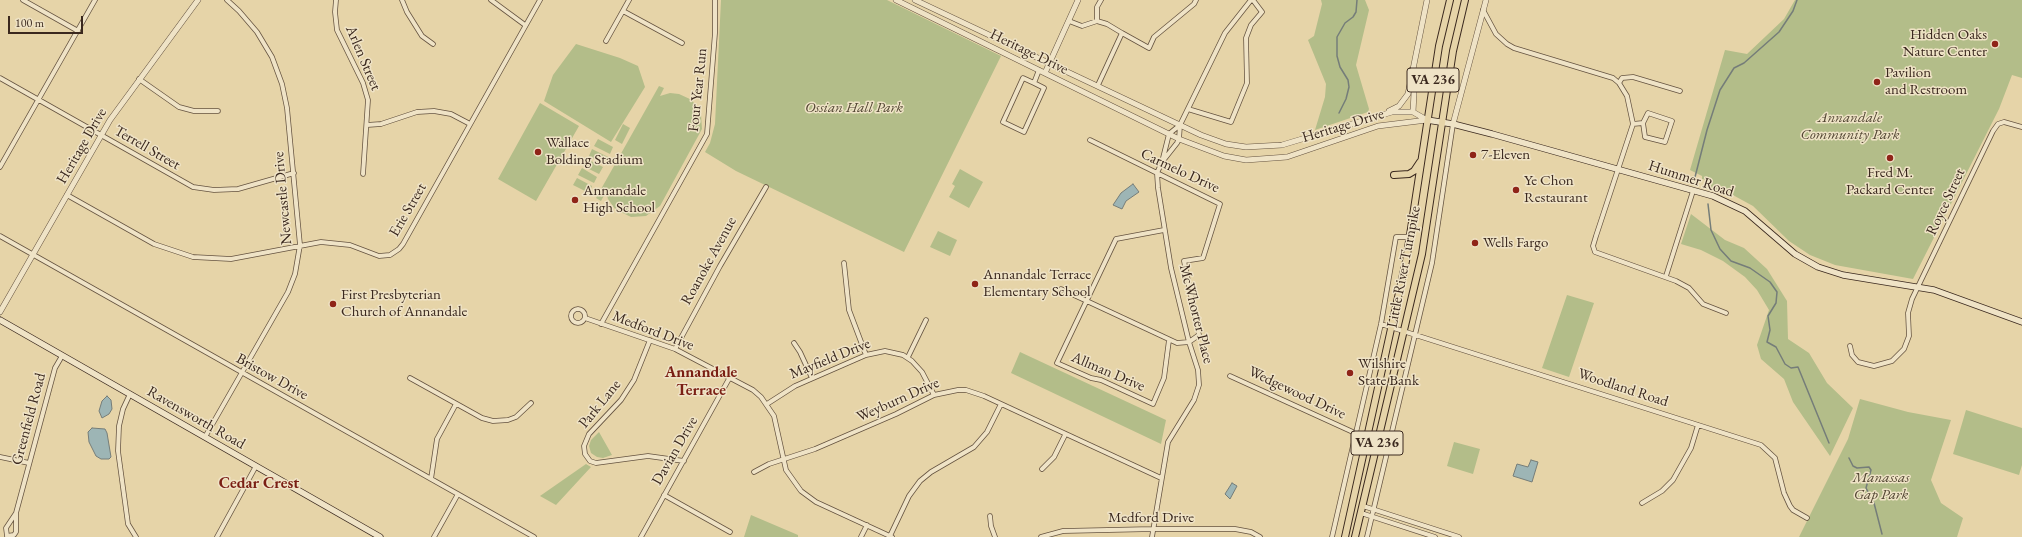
<!DOCTYPE html>
<html>
<head>
<meta charset="utf-8">
<style>
  body { margin:0 }
  #map { position:relative; width:2022px; height:537px; overflow:hidden; background:#e6d4a8; font-family:"EB Garamond",serif }
  canvas { display:block }
  .scale { position:absolute; left:8px; top:16px; width:75px; height:18px; box-sizing:border-box; border:2px solid #3a281e; border-top:0; padding-left:5px; font-size:12px; line-height:14px; white-space:nowrap; color:#3a281e; -webkit-text-stroke:3px #efe3c6; paint-order:stroke }
</style>
</head>
<body>
<div id="map">
<canvas width="2022" height="537"></canvas>
<div class="scale">100 m</div>
</div>
<script>
const context = document.querySelector('canvas').getContext('2d');
context.lineJoin = 'round';
function fill(path, color) {
  context.fillStyle = color;
  context.fill(path, 'evenodd');
}
function poly(rows) {
  const path = new Path2D();
  for (const r of rows) {
    if (r.length === 3) {
      path.moveTo(r[0] + r[2], r[1]);
      path.arc(r[0], r[1], r[2], 0, 2 * Math.PI);
      continue;
    }
    path.moveTo(r[0], r[1]);
    for (let i = 2; i < r.length; i += 2) path.lineTo(r[i], r[i + 1]);
  }
  return path;
}
function strokePath(path, color, width, dash) {
  context.strokeStyle = color;
  context.lineWidth = width;
  context.lineCap = dash ? 'butt' : 'round';
  context.setLineDash(dash || []);
  context.stroke(path);
}
function write(font, color, halo, rows, align = 'center') {
  context.font = font + ' "EB Garamond",serif';
  context.lineWidth = 3;
  context.setLineDash([]);
  context.textBaseline = 'middle';
  context.strokeStyle = halo;
  context.fillStyle = color;
  for (const [text, x, y, turn = 0] of rows) {
    context.save();
    context.translate(x, y);
    context.rotate((+turn || 0) * Math.PI / 180);
    context.textAlign = isNaN(turn) ? turn : align;
    if (halo) context.strokeText(text, 0, 0);
    context.fillText(text, 0, 0);
    context.restore();
  }
}
fill(poly([
  [721,0,887,0,1001,56,904,252,736,171,705,152,710,143,715,124],
  [1321,0,1365,0,1369,10,1356,65,1369,109,1368,112,1315,130,1325,97,1326,84,1308,40,1314,36,1322,4],
  [1795,0,2022,0,2022,78,2012,75,1999,109,1913,279,1835,265,1810,255,1789,241,1753,206,1731,194,1707,188,1707,180,1702,179,1702,176,1690,170,1725,50,1747,54,1784,19],
  [576,44,620,58,638,66,645,87,611,142,544,101,553,75],
  [659,86,664,88,660,96,670,93,679,94,692,100,701,115,702,129,660,206,646,216,631,217,615,209,608,199,606,192,601,201,596,198],
  [540,103,579,126,536,201,498,179],
  [623,124,630,128,622,144,615,140],
  [598,139,613,147,610,154,594,146],
  [592,149,608,157,604,164,589,156],
  [587,159,603,167,599,174,583,166],
  [582,168,597,177,594,183,578,175],
  [960,169,983,182,969,208,949,197,955,186,952,184],
  [577,178,592,186,589,193,573,185],
  [1691,214,1725,240,1744,248,1767,269,1787,301,1788,339,1809,353,1827,383,1853,408,1830,456,1793,402,1784,379,1761,359,1757,345,1769,310,1757,290,1745,277,1723,261,1701,250,1681,244],
  [938,231,957,240,950,256,930,247],
  [1567,295,1594,303,1569,377,1542,368],
  [1020,352,1166,420,1161,444,1011,373],
  [1860,399,1908,412,1951,420,1931,480,1941,503,1963,518,1957,537,1799,537,1848,439],
  [1966,410,2022,428,2022,465,2019,475,1953,454],
  [599,432,612,455,603,458,597,457,591,453,589,446,591,440],
  [1454,442,1480,449,1473,474,1447,466],
  [586,464,591,467,556,505,540,496],
  [751,515,798,535,798,537,744,537]
]), '#b3bd89');
const water = poly([
  [1133,184,1139,192,1126,201,1122,209,1113,205,1121,193,1133,184],
  [107,396,111,400,112,409,109,414,102,418,99,411,102,401,107,396],
  [92,428,105,429,107,433,111,457,109,459,101,459,96,456,89,442,88,432,92,428],
  [1531,460,1538,462,1532,482,1513,476,1517,464,1528,467,1531,460],
  [1232,483,1237,486,1230,499,1225,494,1232,483]
]);
fill(water, '#9db5b5');
strokePath(water, '#757d79', 1);
strokePath(poly([
  [1339,113,1346,99,1349,87,1348,80,1340,67,1337,56,1337,37,1345,23,1353,17,1356,12,1357,0],
  [1694,181,1707,130,1720,90,1734,68,1744,63,1779,32,1793,11,1797,0],
  [1708,204,1711,230,1720,249,1731,261,1750,268,1770,282,1777,292,1776,303,1768,316,1770,330,1767,342,1776,347,1785,364,1791,368,1798,367,1829,443],
  [1849,458,1853,466,1857,468,1869,467,1871,470,1866,488,1874,503,1882,534]
]), '#757d79', 1.5);
const minor = poly([
  [23,0,78,31],
  [336,0,335,12,337,30,363,83,368,100,363,174],
  [402,0,407,12,422,36,433,44],
  [491,0,525,25],
  [1483,10,1496,34,1507,44,1514,48,1613,78,1619,83,1627,96,1633,124,1596,236,1593,246,1595,252,1676,281,1689,288,1703,304,1726,313],
  [623,11,682,43],
  [1069,21,1082,26,1097,21,1107,24,1122,33,1098,85],
  [1097,21,1097,7,1101,0],
  [1122,33,1149,48,1154,37,1194,4,1196,0],
  [606,41,629,0],
  [0,78,193,187,214,190,238,189,294,173],
  [139,79,179,107,194,111,218,111],
  [1034,83,1044,88,1024,132,1003,122,1023,78,1034,83,1039,70],
  [1619,83,1622,78,1633,77,1680,91],
  [1188,109,1231,122,1247,83,1246,38,1251,25,1262,12,1253,0],
  [1633,124,1643,123,1648,113,1672,121,1665,142,1645,137,1643,123],
  [367,125,381,124,417,112,434,111,451,114,470,124],
  [1162,162,1169,134,1180,125,1225,33,1251,0],
  [0,167,95,0],
  [67,195,154,244,193,257,231,259,321,242,350,245,379,256,390,255,399,249,403,244,540,0],
  [1164,230,1116,239,1057,363,1091,378,1101,380,1153,404,1164,378,1169,340],
  [0,236,534,537],
  [844,263,849,310,866,355],
  [1666,276,1693,191],
  [1061,289,1177,343,1189,342,1199,335,1184,261,1203,258,1220,204,1090,140],
  [578,316,7],
  [585,318,675,349,753,390,761,397,774,416,786,470,801,491,816,502,892,537],
  [601,324,707,134,715,33,715,0],
  [1381,324,1761,445,1775,458,1784,493,1790,506,1793,510,1807,518],
  [650,340,634,380,621,400,589,434,584,446,585,454,590,461,596,463,648,456,684,461],
  [794,343,800,352,812,378],
  [1850,346,1852,355,1858,362,1874,366,1892,361,1904,349,1909,336,1908,313,1912,299,1993,131,1998,124,2004,122,2022,127],
  [675,349,720,266,766,187],
  [908,357,926,320],
  [1230,376,1355,433],
  [410,378,482,418,493,421,508,420,516,417,531,403],
  [130,394,123,409,119,426,118,451,128,524,136,537],
  [767,404,795,386,866,355,885,351,903,355,912,361,922,372,934,395],
  [205,437,288,292,295,274,300,245,287,108,282,84,272,57,257,32,239,11,227,0],
  [0,457,29,463],
  [1042,469,1054,457,1065,435],
  [754,472,769,464,815,449,896,414,934,395,958,390,966,390,984,396,1161,478],
  [431,479,437,439,456,404],
  [664,495,730,532],
  [1642,503,1662,491,1673,480,1691,448,1698,425],
  [1363,506,1459,537],
  [16,513,16,532,14,535,7,536,6,528,16,513,55,368,62,356],
  [1361,513,1435,537],
  [990,516,991,526,995,537],
  [890,536,909,496,920,481,931,472,974,447,987,432,1001,404],
  [217,537,256,466],
  [434,537,458,494],
  [641,537,730,377],
  [861,537,867,525],
  [1041,537,1063,531,1153,529,1235,529,1251,532,1260,537],
  [1152,537,1168,442,1194,400,1199,385,1198,370,1189,342,1171,268,1158,188,1157,173,1162,162,1177,143,1179,139,1180,125],
  [1332,537,1381,324,1396,237,1410,237],
  [1367,537,1432,263,1453,124]
]);
const tertiary = poly([
  [896,0,1179,139,1224,156,1246,160,1287,157,1378,126,1427,120],
  [915,0,1201,135,1226,144,1246,147,1282,145,1392,112,1413,112,1427,120],
  [1045,73,1078,0],
  [1389,111,1399,106,1408,94,1427,0],
  [1413,112,1415,74],
  [1453,124,1486,0],
  [0,312,110,120,198,0]
]);
const secondary = poly([
  [1427,120,1453,124,1492,134,1713,196,1745,211,1795,254,1818,267,1843,275,1934,290,2022,322],
  [0,320,380,537]
]);
const primary = poly([
  [1394,175,1409,174,1414,171,1420,162],
  [1345,537,1406,261,1439,46,1450,0],
  [1355,537,1422,254,1453,51,1465,0]
]);
strokePath(minor, '#655340', 5.5);
strokePath(tertiary, '#655340', 6);
strokePath(secondary, '#3a281e', 7);
strokePath(primary, '#3a281e', 8);
strokePath(minor, '#efe3c6', 4);
strokePath(tertiary, '#efe3c6', 5);
strokePath(secondary, '#efe3c6', 5.5);
strokePath(primary, '#e6d4a8', 6);
for (const [x, y, r, color] of [
  [1995,44,4,"#8f2418"],
  [1877,82,4,"#8f2418"],
  [538,152,4,"#8f2418"],
  [1473,155,4,"#8f2418"],
  [1890,158,4,"#8f2418"],
  [1516,190,4,"#8f2418"],
  [575,200,4,"#8f2418"],
  [1475,243,4,"#8f2418"],
  [975,284,4,"#8f2418"],
  [333,304,4,"#8f2418"],
  [1350,373,4,"#8f2418"]
]) {
  const dot = new Path2D();
  dot.arc(x, y, r, 0, 2 * Math.PI);
  context.fillStyle = color;
  context.fill(dot);
  strokePath(dot, '#efe3c6', 1.5);
}
for (const [x, y, w] of [
  [1433,80,52],
  [1377,443,52]
]) {
  const box = new Path2D();
  box.roundRect(x - w / 2, y - 12, w, 24, 3);
  context.fillStyle = '#efe3c6';
  context.fill(box);
  strokePath(box, '#3a281e', 1);
}
write('bold 14px', '#3a281e', null, [
  ["VA 236",1433,80],
  ["VA 236",1377,443]
]);
write('15px', '#3a281e', '#efe3c6', [
  ["Hidden Oaks",1987,35,"right"],
  ["Nature Center",1987,52,"right"],
  ["Pavilion",1885,73],
  ["and Restroom",1885,90],
  ["Wallace",546,143],
  ["Bolding Stadium",546,160],
  ["7-Eleven",1481,155],
  ["Fred M.",1890,173,"center"],
  ["Packard Center",1890,190,"center"],
  ["Ye Chon",1524,181],
  ["Restaurant",1524,198],
  ["Annandale",583,191],
  ["High School",583,208],
  ["Wells Fargo",1483,243],
  ["Annandale Terrace",983,275],
  ["Elementary School",983,292],
  ["First Presbyterian",341,295],
  ["Church of Annandale",341,312],
  ["Wilshire",1358,364],
  ["State Bank",1358,381]
], 'left');
write('15px', '#3a281e', '#efe3c6', [
  ["Heritage Drive",1029,52,26],
  ["Arlen Street",363,58,67],
  ["Four Year Run",698,90,-84],
  ["Heritage Drive",1343,126,-17],
  ["Heritage Drive",82,146,-60],
  ["Terrell Street",147,148,30],
  ["Carmelo Drive",1180,171,25],
  ["Hummer Road",1691,179,18],
  ["Newcastle Drive",283,198,-95],
  ["Royce Street",1946,202,-65],
  ["Erie Street",408,210,-60],
  ["Roanoke Avenue",709,261,-61],
  ["Little River Turnpike",1404,267,-79],
  ["McWhorter Place",1196,314,76],
  ["Medford Drive",653,331,21],
  ["Mayfield Drive",830,359,-22],
  ["Allman Drive",1108,372,23],
  ["Bristow Drive",272,377,29],
  ["Woodland Road",1623,388,18],
  ["Wedgewood Drive",1297,393,25],
  ["Weyburn Drive",898,400,-24],
  ["Park Lane",600,404,-51],
  ["Ravensworth Road",196,418,30],
  ["Greenfield Road",29,419,-75],
  ["Davian Drive",675,451,-60],
  ["Medford Drive",1151,518]
]);
write('italic 15px', '#524633', '#efe3c6', [
  ["Ossian Hall Park",854,108],
  ["Annandale",1850,118],
  ["Community Park",1850,135],
  ["Manassas",1881,478],
  ["Gap Park",1881,495]
]);
write('bold 16px', '#7a1f14', '#efe3c6', [
  ["Annandale",701,373],
  ["Terrace",701,391],
  ["Cedar Crest",259,484]
]);
</script>
</body>
</html>
